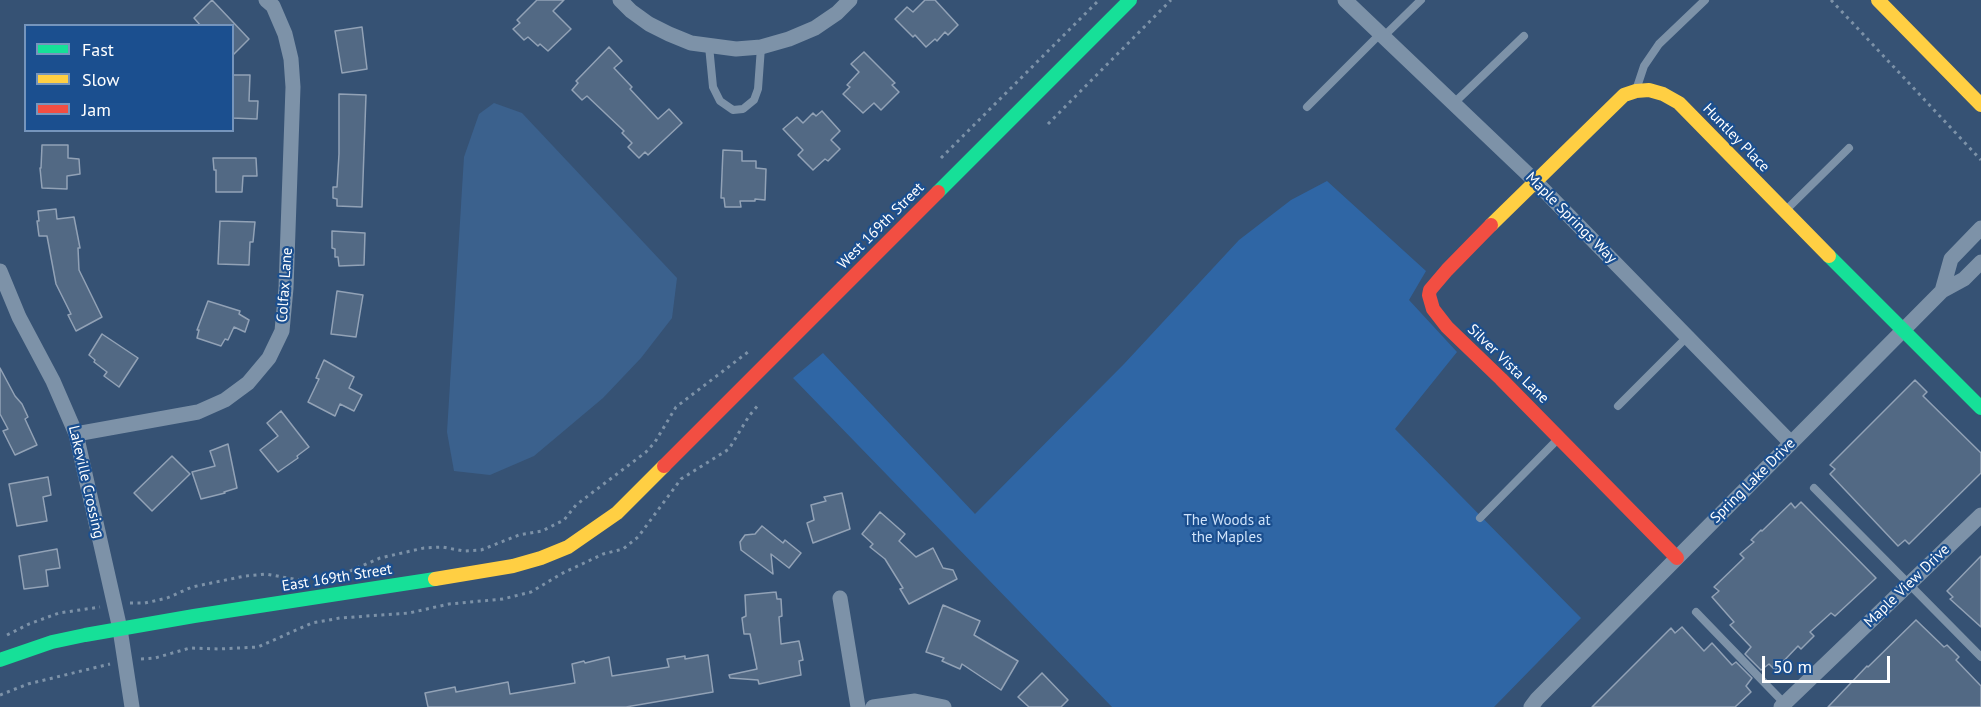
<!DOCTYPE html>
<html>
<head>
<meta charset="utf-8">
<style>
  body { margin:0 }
  #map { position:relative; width:1981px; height:707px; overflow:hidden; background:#365274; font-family:"PT Sans",sans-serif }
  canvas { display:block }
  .legend { position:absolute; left:24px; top:24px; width:210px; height:108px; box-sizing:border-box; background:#1b4f8f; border:2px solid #7695bc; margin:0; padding:8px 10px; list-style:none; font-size:18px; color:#fff }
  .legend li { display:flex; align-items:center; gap:12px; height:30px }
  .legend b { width:30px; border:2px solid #7695bc }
  .scale { position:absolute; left:1762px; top:656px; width:128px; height:27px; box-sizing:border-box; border:3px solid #fff; border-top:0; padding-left:8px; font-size:18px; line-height:21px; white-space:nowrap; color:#fff; -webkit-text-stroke:4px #1b4f8f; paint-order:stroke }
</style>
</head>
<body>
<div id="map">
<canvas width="1981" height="707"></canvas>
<ul class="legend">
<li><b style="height:8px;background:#16e098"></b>Fast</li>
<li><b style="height:8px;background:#ffcf43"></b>Slow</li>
<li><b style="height:8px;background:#f24e42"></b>Jam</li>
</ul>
<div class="scale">50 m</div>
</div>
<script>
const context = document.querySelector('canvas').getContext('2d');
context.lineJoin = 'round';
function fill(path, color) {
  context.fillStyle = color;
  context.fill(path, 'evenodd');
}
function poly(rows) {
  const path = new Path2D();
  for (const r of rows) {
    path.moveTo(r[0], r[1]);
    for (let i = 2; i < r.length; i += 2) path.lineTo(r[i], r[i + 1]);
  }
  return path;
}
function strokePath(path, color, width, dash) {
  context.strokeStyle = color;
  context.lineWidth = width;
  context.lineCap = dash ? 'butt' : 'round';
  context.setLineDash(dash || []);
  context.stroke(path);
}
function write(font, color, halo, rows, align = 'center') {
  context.font = font + ' "PT Sans",sans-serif';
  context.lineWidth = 4.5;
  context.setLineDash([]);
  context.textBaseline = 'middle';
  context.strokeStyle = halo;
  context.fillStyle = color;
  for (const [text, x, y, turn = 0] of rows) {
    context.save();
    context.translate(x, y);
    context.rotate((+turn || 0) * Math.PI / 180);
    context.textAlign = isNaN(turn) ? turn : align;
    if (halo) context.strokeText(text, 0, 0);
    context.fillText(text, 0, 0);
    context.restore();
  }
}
fill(poly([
  [1327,181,1426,271,1409,300,1457,352,1395,429,1581,618,1494,707,1112,707,793,378,823,353,975,514,1124,364,1239,240,1291,200]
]), '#2f66a5');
fill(poly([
  [494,103,522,113,677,278,672,318,641,358,603,398,534,456,490,475,454,471,447,432,464,157,479,114]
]), '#3b618d');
const building = poly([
  [212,0,249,39,232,56,232,26,201,26,194,18,212,0],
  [537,0,564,0,553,11,571,29,548,51,540,44,538,46,528,37,524,40,513,29,520,23,517,20,537,0],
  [925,0,935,0,958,25,948,35,945,32,937,41,935,39,926,47,915,35,913,37,895,19,907,7,913,12,925,0],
  [362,27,367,69,342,73,335,31,362,27],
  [609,47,622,61,614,68,632,87,630,89,658,119,669,109,682,123,648,155,645,152,639,158,628,147,632,143,622,133,624,131,587,96,582,100,572,90,578,83,576,81,609,47],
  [864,52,895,83,892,85,899,92,881,110,874,103,863,113,843,94,850,87,847,85,859,72,851,64,864,52],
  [232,75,250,75,249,101,258,101,257,119,232,118,232,75],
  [339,94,366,95,362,207,337,206,337,199,333,198,333,187,337,187,339,154,339,94],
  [822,111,840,131,831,140,840,149,828,161,825,159,813,170,798,155,803,150,783,129,797,117,803,123,813,113,816,116,822,111],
  [42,145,68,145,68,158,79,159,80,174,67,176,67,189,42,188,40,168,41,168,42,145],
  [723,150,742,151,742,161,756,161,756,168,766,169,765,200,755,199,755,201,740,201,741,207,725,207,724,198,721,198,723,150],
  [213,158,256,158,257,176,243,176,242,192,216,192,216,170,214,170,213,158],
  [56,209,57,219,74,217,80,248,78,248,79,270,102,317,76,331,68,315,71,314,56,284,47,236,39,236,37,221,39,221,38,211,56,209],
  [220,221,255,222,253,242,250,242,249,265,218,264,220,221],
  [332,231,365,233,364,265,339,266,338,257,335,257,335,249,332,248,332,231],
  [337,291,363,295,356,337,331,334,337,291],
  [208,301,240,311,239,314,249,320,245,332,234,327,228,340,225,339,221,346,197,338,199,330,197,330,208,301],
  [102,334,138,358,119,387,104,376,107,372,94,362,95,360,89,355,102,334],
  [324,360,354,377,349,388,362,395,354,411,340,404,335,416,308,402,319,379,316,378,324,360],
  [0,368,15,396,22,404,28,417,25,419,37,445,15,455,3,431,8,429,0,414,0,368],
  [1915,380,1927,392,1923,396,1981,453,1981,473,1909,544,1905,540,1898,546,1830,474,1835,469,1830,465,1915,380],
  [281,411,309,447,297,456,298,458,278,472,260,450,278,436,267,423,281,411],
  [228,444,237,488,224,492,225,493,201,499,192,472,215,466,210,451,228,444],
  [172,456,190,474,152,511,134,493,172,456],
  [48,477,51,495,43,497,47,521,17,526,9,484,48,477],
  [842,493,850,529,813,543,807,523,814,520,811,505,826,501,824,497,842,493],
  [1801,502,1876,578,1835,616,1831,613,1810,632,1814,636,1801,649,1798,646,1775,670,1769,664,1761,670,1745,654,1751,647,1730,625,1734,622,1712,597,1719,591,1714,587,1744,558,1740,554,1754,542,1751,540,1761,530,1762,531,1791,503,1795,508,1801,502],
  [880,512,905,534,899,541,916,557,933,548,943,568,953,570,957,579,909,604,900,589,903,588,885,559,870,547,873,544,862,534,880,512],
  [762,526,783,543,785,540,801,553,789,568,771,554,773,574,741,550,740,542,745,535,755,534,762,526],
  [57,549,60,568,46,570,48,586,24,589,19,556,57,549],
  [1981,556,1981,627,1950,599,1953,597,1947,591,1981,556],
  [776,592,777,599,781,599,782,616,779,617,781,644,799,641,803,660,799,661,801,675,759,684,758,680,730,678,729,675,757,669,750,634,744,634,742,618,746,616,745,595,776,592],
  [943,605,980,621,974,635,1018,661,1001,690,962,664,960,669,942,661,944,658,926,652,943,605],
  [1916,620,1944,647,1947,645,1959,657,1956,660,1981,686,1981,707,1828,707,1867,666,1868,667,1916,620],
  [1682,627,1704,651,1712,643,1732,665,1736,662,1752,678,1746,686,1751,692,1735,707,1592,707,1671,628,1675,633,1682,627],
  [708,655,713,692,626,707,428,707,425,693,455,687,456,692,508,682,510,694,575,683,572,664,584,661,585,663,609,657,612,676,669,667,667,659,685,656,685,659,708,655],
  [1042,673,1068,700,1061,707,1029,707,1018,697,1042,673]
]);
fill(building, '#526984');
strokePath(building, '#92a2b6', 1.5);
strokePath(poly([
  [1831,0,1981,160],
  [1048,124,1171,0],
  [941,158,1099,0],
  [350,571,380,558,424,548,442,547,464,551,481,550,519,535,542,531,564,520,576,505,646,452,655,442,676,407,748,352],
  [130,603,145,603,167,598,192,587,245,576,266,574,299,580],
  [7,635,29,624,59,613,100,607],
  [141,659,155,658,190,648,219,649,258,647,312,623,340,618,409,613,449,604,503,599,531,592,561,574,603,554,623,549,638,537,681,479,729,449,749,416,759,404],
  [0,695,28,684,110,664]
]), '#7d92a8', 3, [3, 4.5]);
strokePath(poly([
  [1383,37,1421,0],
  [709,46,713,87,720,101,733,110,743,109,754,100,758,89,761,47],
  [1637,87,1644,66,1659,44,1705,0],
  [1453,104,1524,36],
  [1307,107,1380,34],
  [1786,210,1849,148],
  [1618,406,1687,337],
  [1814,488,1981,657],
  [1480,518,1558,439],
  [1696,612,1785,704]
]), '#7d92a8', 8);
strokePath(poly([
  [620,0,631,11,649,24,669,34,691,43,736,49,761,47,789,39,815,28,837,13,850,0],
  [1345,0,1535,181,1791,443],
  [0,271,19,317,53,381,76,434,120,629,132,707],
  [1942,291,1951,259,1981,228],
  [76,434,198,412,225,400,248,383,269,358,282,331,286,288,293,87,291,59,285,34,273,6,266,0],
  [840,598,858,707],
  [873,707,915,701,944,707],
  [1531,707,1537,699,1942,291,1964,279,1981,262],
  [1781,707,1981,515]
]), '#7d92a8', 15);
strokePath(poly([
  [938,192,1130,0],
  [1829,256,1981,408],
  [0,660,52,642,85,635,194,616,435,579]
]), '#16e098', 14);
strokePath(poly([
  [1878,0,1981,105],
  [1491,225,1624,95,1636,91,1649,90,1663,94,1679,103,1829,256],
  [435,579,513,566,541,558,568,547,617,513,664,466]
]), '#ffcf43', 14);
strokePath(poly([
  [1491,225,1447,270,1430,290,1429,295,1433,309,1447,327,1501,379,1677,558],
  [664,466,938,192]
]), '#f24e42', 14);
write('15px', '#fff', '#1b4f8f', [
  ["Huntley Place",1736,138,46],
  ["Maple Springs Way",1571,218,45],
  ["West 169th Street",881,226,-45],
  ["Colfax Lane",285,285,-86],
  ["Silver Vista Lane",1508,364,44],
  ["Spring Lake Drive",1753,481,-45],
  ["Lakeville Crossing",86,482,77],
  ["East 169th Street",337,578,-9],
  ["Maple View Drive",1907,586,-44]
]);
write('15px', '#cfe3fa', '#1b4f8f', [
  ["The Woods at",1227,521],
  ["the Maples",1227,538]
]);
</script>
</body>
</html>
